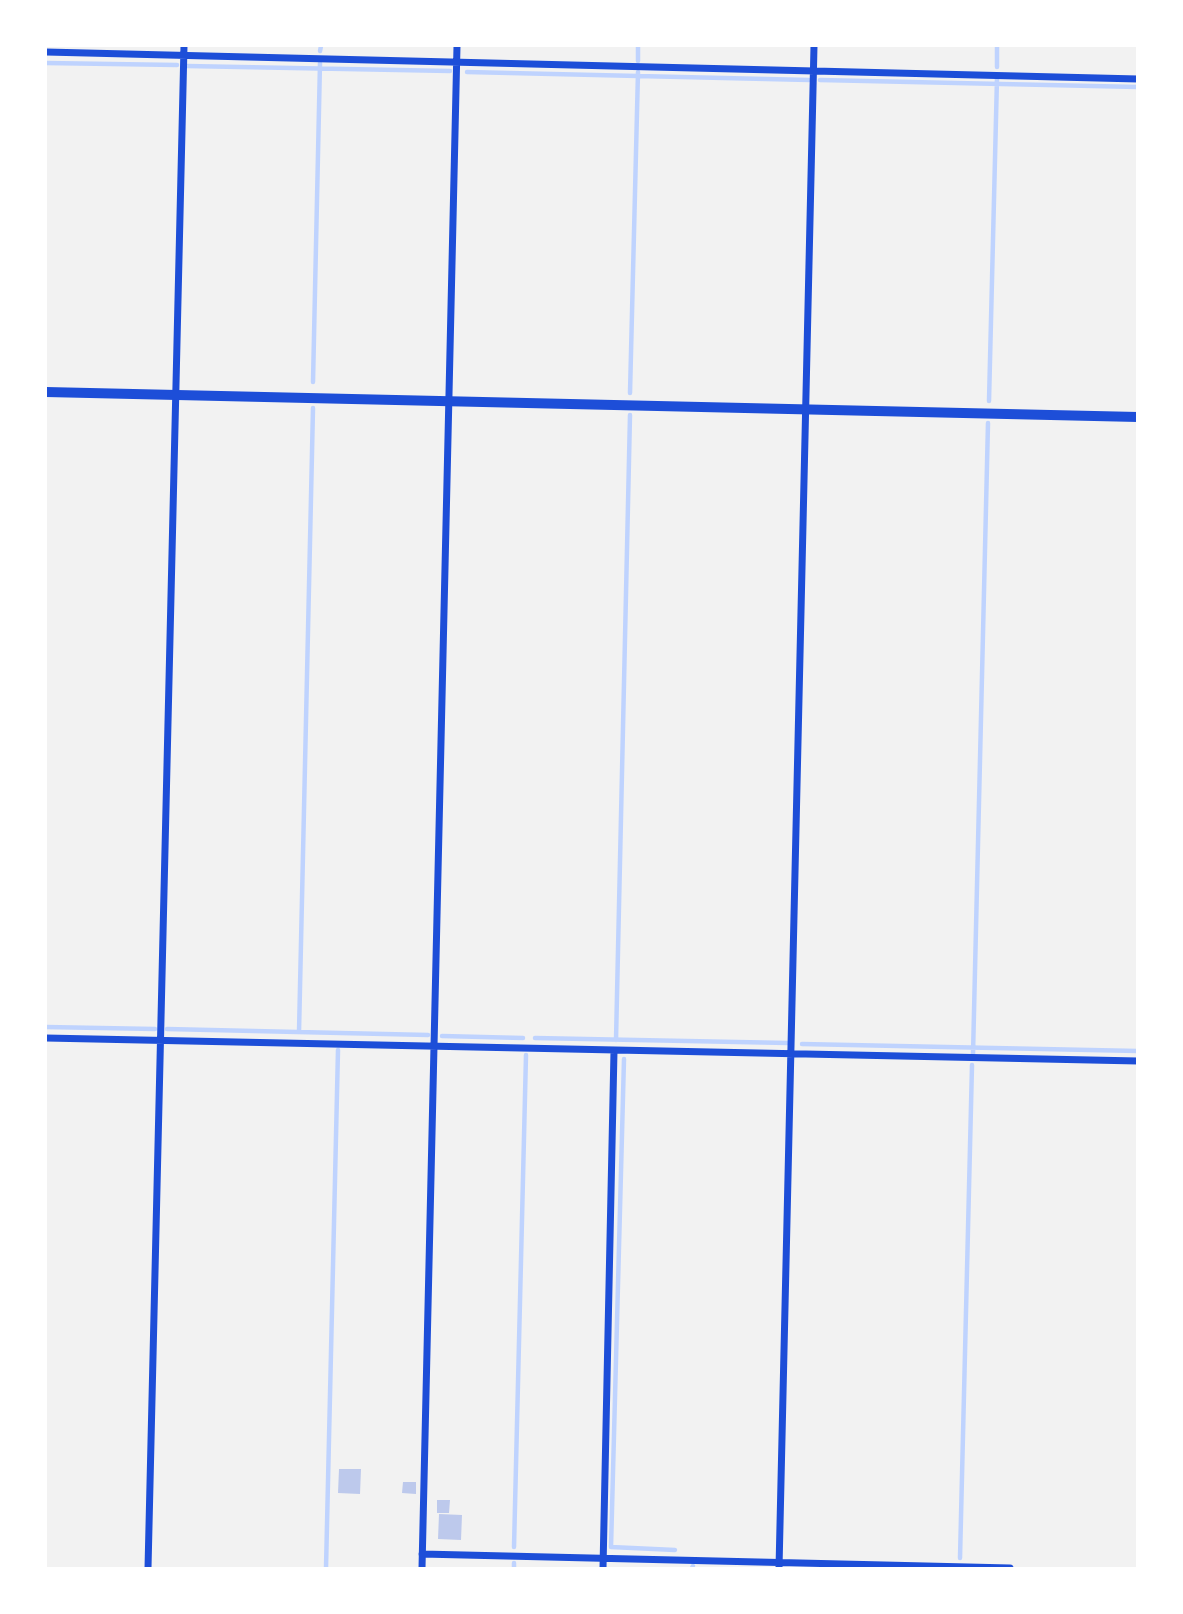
<!DOCTYPE html>
<html>
<head>
<meta charset="utf-8">
<style>
  body { margin:0 }
  #map { position:relative; width:1183px; height:1614px; overflow:hidden; background:#f2f2f2; font-family:"Noto Serif",serif }
  canvas { display:block }
  .frame { position:absolute; inset:0; border:47px solid #fff; pointer-events:none }
</style>
</head>
<body>
<div id="map">
<canvas width="1183" height="1614"></canvas>
<div class="frame"></div>
</div>
<script>
const context = document.querySelector('canvas').getContext('2d');
context.lineJoin = 'round';
function poly(rows) {
  const path = new Path2D();
  for (const r of rows) {
    path.moveTo(r[0], r[1]);
    for (let i = 2; i < r.length; i += 2) path.lineTo(r[i], r[i + 1]);
  }
  return path;
}
function strokePath(path, color, width, dash) {
  context.strokeStyle = color;
  context.lineWidth = width;
  context.lineCap = dash ? 'butt' : 'round';
  context.setLineDash(dash || []);
  context.stroke(path);
}
function fill(path, color) {
  context.fillStyle = color;
  context.fill(path, 'evenodd');
}
strokePath(poly([
  [320,51,321,46],
  [638,61,638,46],
  [46,63,177,65],
  [187,66,450,71],
  [997,67,997,46],
  [467,72,809,80],
  [820,80,1138,87],
  [313,382,320,63],
  [630,393,638,72],
  [989,401,997,78],
  [46,1027,155,1029],
  [167,1029,428,1035],
  [299,1032,313,408],
  [442,1036,523,1038],
  [535,1038,788,1043],
  [616,1040,630,415],
  [802,1044,1138,1051],
  [973,1054,988,423],
  [624,1059,611,1547,675,1550],
  [514,1547,526,1055],
  [960,1558,972,1065],
  [326,1568,338,1050],
  [514,1568,514,1563],
  [692,1568,693,1566]
]), '#bfd3fe', 4.5);
fill(poly([
  [339,1469,361,1469,360,1494,338,1493],
  [403,1482,416,1482,416,1494,402,1493],
  [437,1500,450,1500,449,1513,437,1513],
  [439,1514,462,1515,461,1540,438,1539]
]), '#bdc9ec');
strokePath(poly([
  [46,52,1138,79],
  [46,1038,1138,1061],
  [422,1554,1010,1568],
  [148,1568,184,46],
  [422,1568,457,46],
  [603,1568,614,1051],
  [779,1568,814,46]
]), '#1d4ed8', 7);
strokePath(poly([
  [46,392,1138,417]
]), '#1d4ed8', 10);
</script>
</body>
</html>
